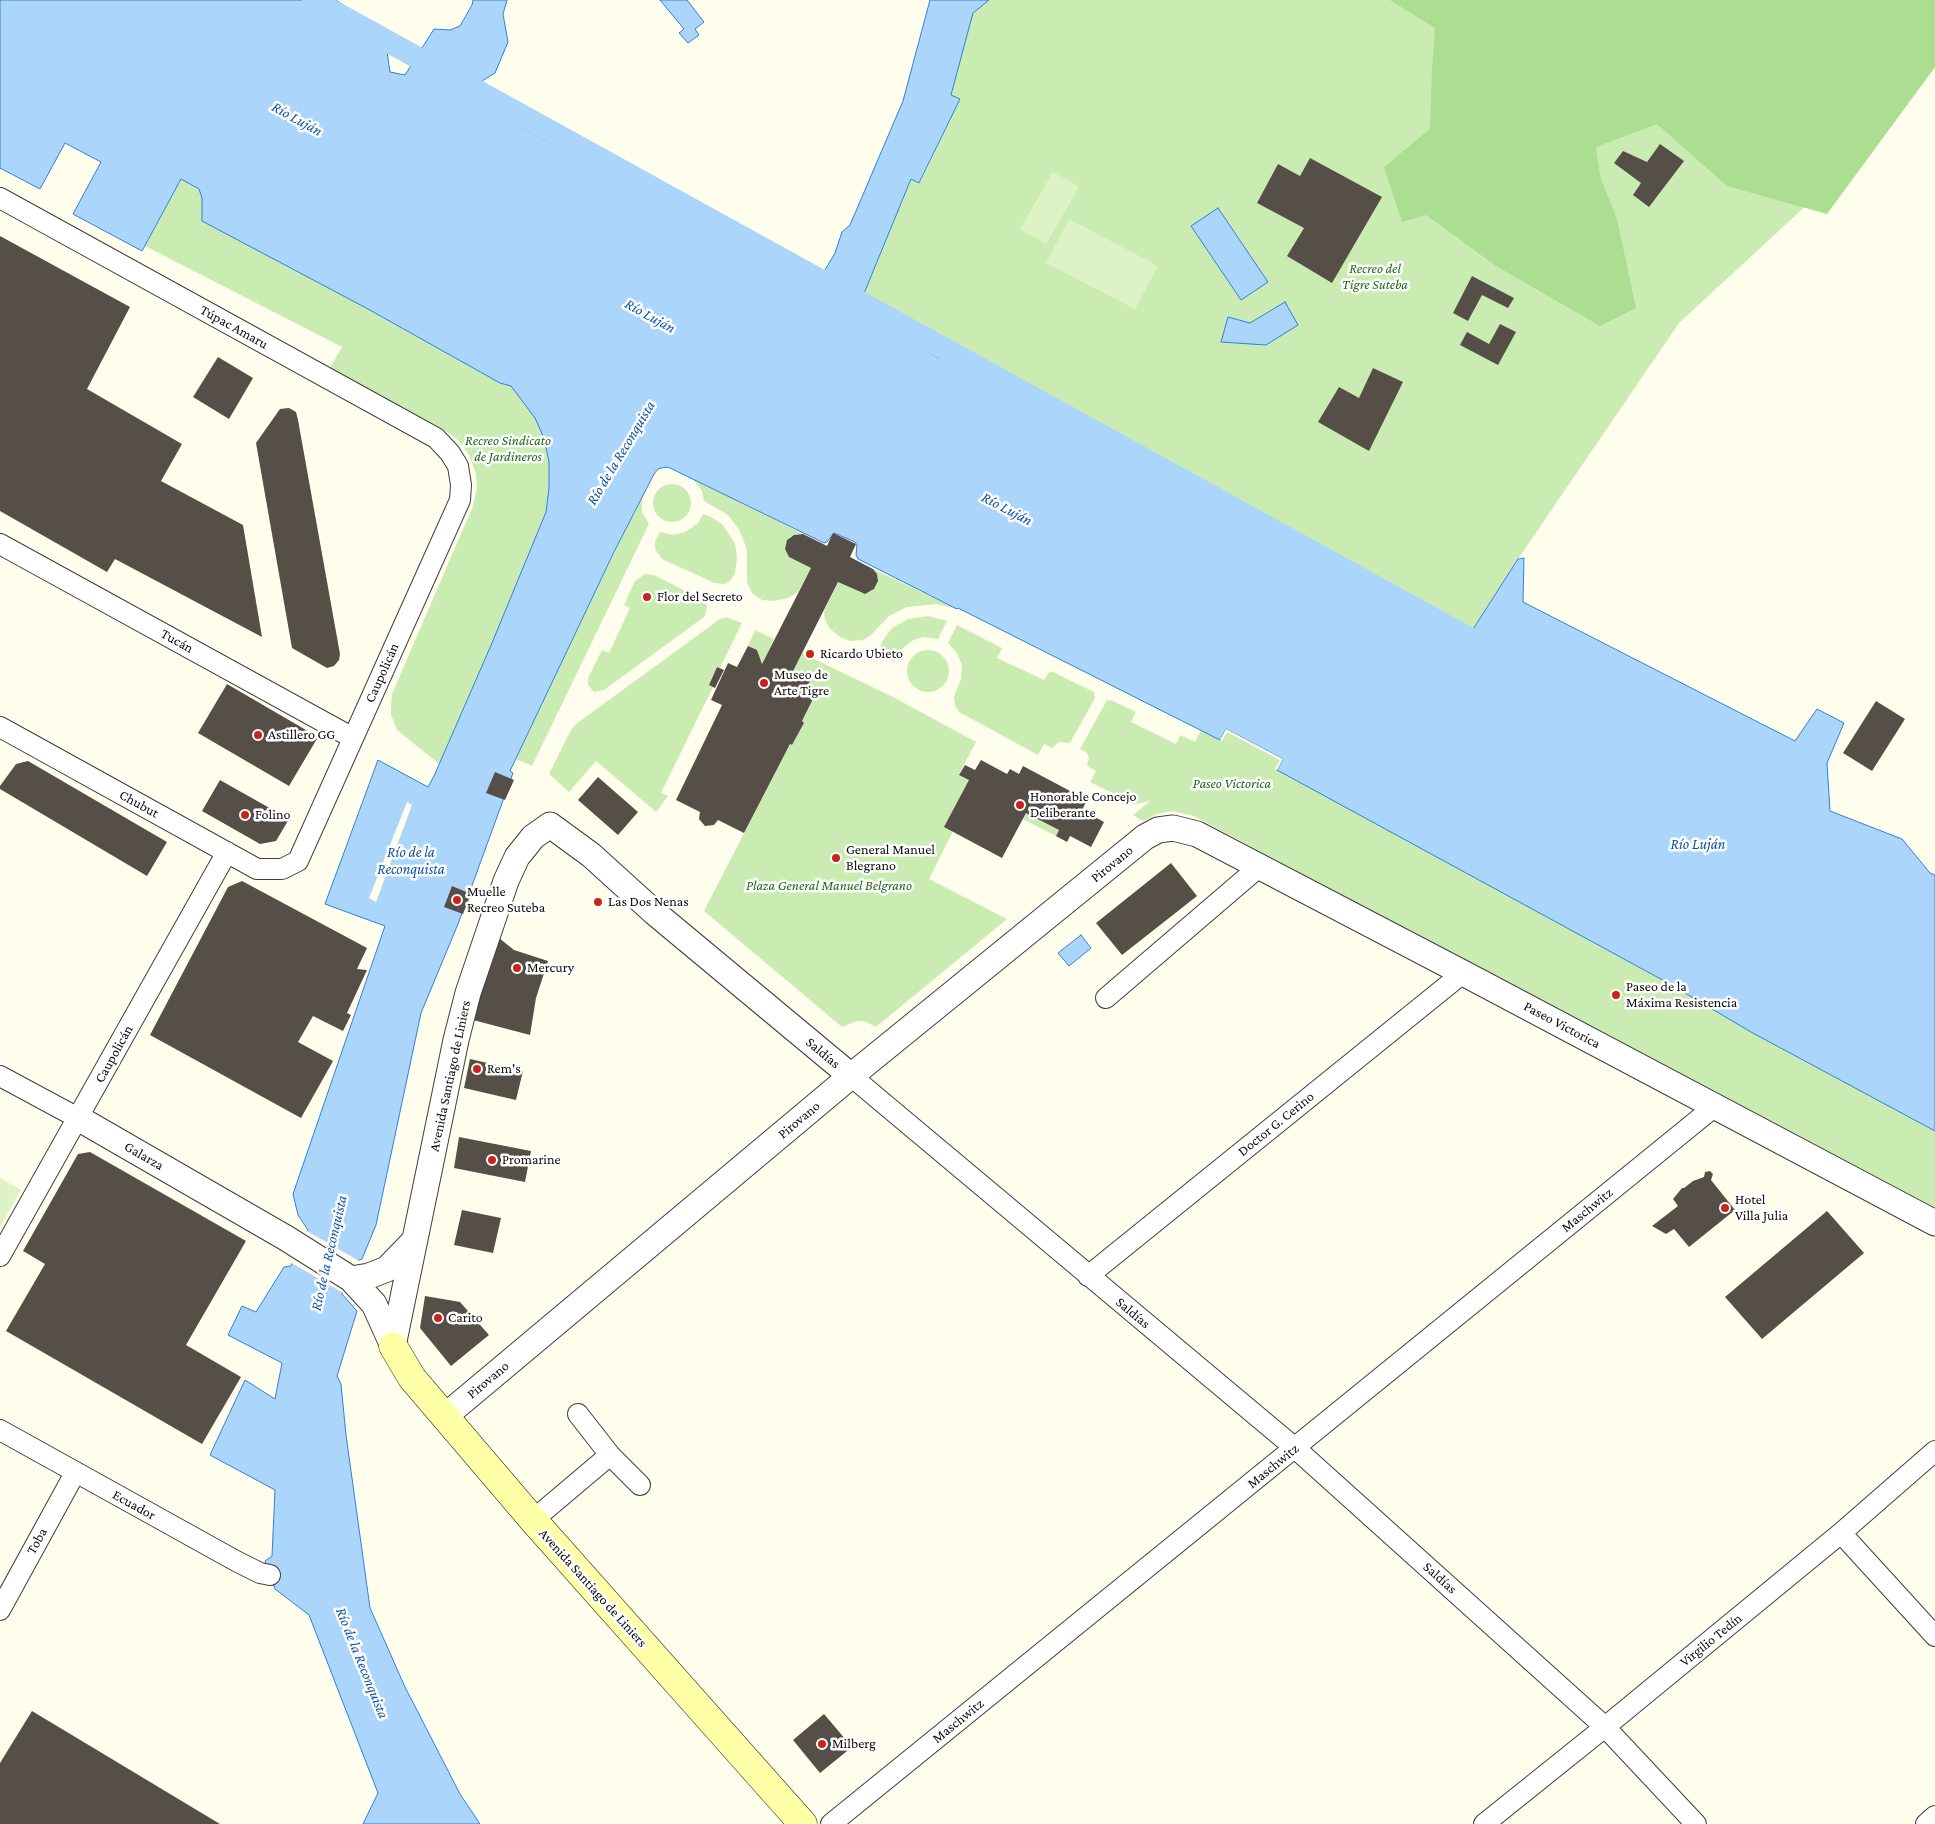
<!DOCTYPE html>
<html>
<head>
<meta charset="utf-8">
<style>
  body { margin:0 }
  canvas { display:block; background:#fffdec }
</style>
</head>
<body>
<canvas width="1935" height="1824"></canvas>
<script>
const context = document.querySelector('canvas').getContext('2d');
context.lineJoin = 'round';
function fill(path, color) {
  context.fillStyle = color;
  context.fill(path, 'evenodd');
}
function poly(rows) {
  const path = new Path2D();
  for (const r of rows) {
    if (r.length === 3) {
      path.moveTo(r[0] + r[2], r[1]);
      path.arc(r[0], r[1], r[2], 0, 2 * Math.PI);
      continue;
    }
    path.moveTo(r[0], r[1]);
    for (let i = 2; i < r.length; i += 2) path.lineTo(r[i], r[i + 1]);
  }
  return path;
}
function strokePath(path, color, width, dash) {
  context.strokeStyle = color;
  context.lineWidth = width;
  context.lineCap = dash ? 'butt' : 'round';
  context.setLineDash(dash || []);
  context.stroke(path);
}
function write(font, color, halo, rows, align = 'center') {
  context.font = font + ' "Crimson Pro",serif';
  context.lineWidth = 5;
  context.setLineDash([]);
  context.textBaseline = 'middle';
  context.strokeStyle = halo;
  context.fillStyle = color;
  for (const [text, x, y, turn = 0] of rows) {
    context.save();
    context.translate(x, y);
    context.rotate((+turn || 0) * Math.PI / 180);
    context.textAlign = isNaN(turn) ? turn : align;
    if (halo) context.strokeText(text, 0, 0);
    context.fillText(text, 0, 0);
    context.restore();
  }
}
fill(poly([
  [989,0,1920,0,1823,190,1679,323,1518,559,1468,637,1457,635,1306,549,1287,549,1172,477,990,378,937,357,858,308,911,179,920,183,960,99,950,95,973,13],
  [181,179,199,188,202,198,203,207,368,309,500,383,511,386,536,418,544,437,549,462,549,489,546,512,492,643,439,764,397,730,391,715,391,705,392,694,473,506,477,488,476,474,469,455,458,440,440,427,330,368,342,347,145,246],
  [693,479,803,534,798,534,790,537,785,549,789,557,811,568,798,592,788,598,774,601,762,600,752,593,747,582,747,550,740,531,728,515,704,501,702,491],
  [672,503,19],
  [642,497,642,512,649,524,532,766,516,759,596,590],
  [703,514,709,516,722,524,735,543,737,557,735,573,730,581,724,584,714,583,662,559,655,549,655,542,660,532,673,535,685,532,698,523],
  [873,569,957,609,937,604,907,607,889,616,870,636,863,640,851,641,842,638,830,629,825,620,824,611,838,582,861,593,872,591,878,578],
  [645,574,654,575,703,600,707,606,706,613,704,617,604,690,594,692,588,685,588,678,602,650,609,653,630,608,624,605,635,581],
  [928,616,947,621,938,639,924,637,913,640,901,650,895,662,884,656,881,653,881,643,891,629,908,619],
  [726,617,742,623,720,668,717,667,709,684,713,687,661,793,668,796,656,812,596,761,569,792,549,774,571,730,576,724,720,619],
  [957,625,1002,648,997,658,1044,680,1049,672,1053,672,1094,692,1095,698,1070,743,1059,742,1052,748,1044,744,1038,755,959,712,955,705,954,697,961,679,962,665,957,653,948,643],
  [755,630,774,639,762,664,757,650,748,646],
  [928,671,21],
  [802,653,895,698,976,742,959,774,969,780,953,831,929,879,1007,919,876,1027,864,1021,857,1021,842,1027,704,911,790,744,792,745,804,723,802,721,816,694,790,677],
  [1107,700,1113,701,1136,712,1131,722,1176,744,1180,735,1195,742,1201,730,1220,739,1226,729,1283,759,1278,770,1668,983,1751,1032,1935,1131,1935,1212,1194,816,1172,811,1157,814,1143,821,1133,815,1150,801,1135,804,1090,782,1096,771,1087,766,1089,757,1086,752,1080,749],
  [1026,813,1059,830,1056,836,1023,819]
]), '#caecb3');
fill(poly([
  [1390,0,1935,0,1935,67,1827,214,1727,186,1657,124,1596,147,1600,176,1617,219,1636,308,1600,326,1496,266,1426,215,1402,222,1384,167,1430,129,1432,69,1435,28]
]), '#abde91');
fill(poly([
  [1053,172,1079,187,1046,244,1020,229],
  [1069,219,1158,266,1135,309,1046,263],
  [0,1178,21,1190,0,1227]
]), '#def3c5');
const water = poly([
  [0,0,336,0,384,32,390,72,405,75,434,29,450,30,460,26,472,5,473,0,507,0,503,14,508,42,495,73,477,84,487,108,554,145,563,134,666,198,681,194,716,231,816,285,835,253,842,232,850,225,903,101,930,0,989,0,973,13,951,95,960,99,919,183,911,179,858,308,937,357,990,378,1172,477,1287,549,1306,549,1457,635,1468,637,1518,559,1524,558,1523,602,1795,741,1817,709,1844,723,1827,763,1830,811,1902,839,1930,873,1935,875,1935,1131,1751,1032,1668,983,1277,770,1283,759,1226,729,1220,740,958,608,957,609,858,559,856,555,857,545,855,542,834,533,827,542,824,543,670,468,666,467,658,469,654,474,613,554,510,771,513,773,458,924,421,1013,376,1225,362,1259,352,1263,342,1294,357,1311,337,1376,341,1384,346,1435,370,1608,405,1687,460,1794,480,1824,363,1824,378,1793,309,1615,275,1589,265,1561,272,1556,275,1490,210,1455,245,1380,275,1399,282,1363,228,1335,242,1306,256,1312,284,1267,291,1266,308,1230,298,1215,293,1194,385,926,325,904,378,760,428,787,434,776,492,643,546,512,549,488,549,462,544,438,535,418,511,386,500,383,368,309,202,221,202,198,199,189,181,179,142,251,73,214,101,162,65,143,40,189,0,168,0,0],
  [660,0,687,0,704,22,695,29,699,35,688,43,679,33,684,29,660,0],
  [1218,208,1268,282,1241,300,1191,226,1218,208],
  [1285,302,1298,325,1266,345,1221,342,1228,317,1250,323,1285,302],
  [1081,935,1091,948,1069,966,1058,953,1081,935]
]);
fill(water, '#acd5fb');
strokePath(water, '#2e81d7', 1);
fill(poly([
  [1226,729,1283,759,1277,770,1275,769,1280,760,1227,732,1222,741,1220,740],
  [407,802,412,805,376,902,369,898],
  [305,1230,361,1262,354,1265,348,1285,343,1293,290,1262]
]), '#fffdec');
strokePath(poly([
  [313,0,1492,651]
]), '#acd5fb', 22);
fill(poly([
  [1660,144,1684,161,1649,207,1633,195,1641,183,1614,163,1623,151,1647,162],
  [1310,158,1382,197,1332,283,1287,256,1304,228,1257,203,1278,164,1300,176],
  [0,236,130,307,87,389,182,444,161,481,243,525,262,637,115,559,107,572,0,511],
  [1472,276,1514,298,1508,308,1482,295,1468,321,1453,313],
  [1500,324,1516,332,1498,365,1460,345,1467,332,1489,344],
  [218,357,253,378,229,419,193,397],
  [1373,368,1403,382,1369,451,1318,422,1339,387,1359,398],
  [289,408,296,412,298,420,340,654,339,660,334,666,327,668,292,648,256,443,280,409],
  [833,533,856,544,850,557,873,569,877,574,878,581,874,589,865,594,838,582,790,677,805,671,813,675,806,689,816,693,802,721,804,723,792,745,790,744,744,833,718,820,714,825,705,826,699,819,700,812,676,800,722,705,711,700,728,663,737,667,748,646,757,650,762,664,811,568,789,557,785,549,787,540,794,535,803,534,827,546],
  [717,667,724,670,715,688,709,685],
  [227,684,318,737,289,786,198,733],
  [1876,701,1905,719,1872,771,1843,753],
  [981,760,1007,774,1010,769,1019,774,1023,766,1087,800,1082,810,1104,822,1091,847,1070,836,1067,842,1056,836,1059,830,1026,813,1002,858,944,827,969,780,959,775,965,765,975,770],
  [28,761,167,842,147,876,0,789,0,786,16,764],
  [495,772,514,780,505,800,486,793],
  [598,777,638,812,618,835,578,800],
  [220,780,289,819,276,841,260,844,202,811],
  [1171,863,1197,896,1122,955,1096,923],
  [242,881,367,948,357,969,367,970,347,1013,351,1015,343,1031,313,1016,298,1042,333,1061,301,1118,150,1035,228,887],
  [452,886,471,894,463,914,444,907],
  [499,938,514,950,548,961,536,998,530,1035,473,1020,485,974],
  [470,1059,523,1071,516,1100,464,1088],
  [459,1137,531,1151,525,1182,454,1168],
  [90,1152,246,1241,186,1345,241,1377,202,1444,6,1331,45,1264,23,1251,78,1154],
  [1710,1171,1713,1174,1711,1180,1735,1210,1689,1247,1674,1229,1666,1234,1652,1226,1678,1206,1673,1199,1682,1188,1684,1188,1693,1181,1704,1177,1705,1172],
  [462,1210,501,1218,493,1253,454,1245],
  [1827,1211,1864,1253,1762,1339,1725,1297],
  [425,1296,460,1302,489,1335,451,1366,420,1328],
  [32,1711,220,1824,0,1824,0,1763],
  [824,1714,852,1747,820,1773,793,1740]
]), '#564f48');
const minor = poly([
  [0,198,436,438,450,453,458,466,461,485,460,500,298,861,282,869,257,869,0,727],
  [0,544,353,738],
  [1106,998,1259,867],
  [0,1076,78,1118],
  [851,1076,1295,1448,1605,1727,1696,1824],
  [0,1256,227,852],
  [1088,1276,1463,973],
  [578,1414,610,1455,640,1485],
  [0,1430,236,1561,260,1573,270,1575],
  [533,1520,610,1455],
  [1841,1533,1935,1636],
  [0,1610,75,1473],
  [831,1824,1714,1107],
  [1484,1824,1605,1727,1841,1533,1935,1451],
  [1926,1824,1935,1816]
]);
const tertiary = poly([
  [78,1118,286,1238,351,1279,374,1304,393,1346],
  [351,1279,369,1276,387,1269,415,1240],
  [393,1346,456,1040,468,993,506,881,517,857,533,837,550,825,591,855,655,913,851,1076],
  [444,1417,851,1076,1145,837,1158,830,1173,828,1197,834,1463,973,1935,1223]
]);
const secondary = poly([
  [393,1346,412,1378,533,1520,803,1824]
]);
strokePath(minor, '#3f3f3f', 22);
strokePath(tertiary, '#3f3f3f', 27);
strokePath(secondary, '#2e2e2e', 29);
strokePath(minor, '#fff', 20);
strokePath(tertiary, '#fff', 25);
strokePath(secondary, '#ffffa7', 28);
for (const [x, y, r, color] of [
  [647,597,5,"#c6251a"],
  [810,654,5,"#c6251a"],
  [764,683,5,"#c6251a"],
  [258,735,5,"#c6251a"],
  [1020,805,5,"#c6251a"],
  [245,815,5,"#c6251a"],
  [836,858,5,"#c6251a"],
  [457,900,5,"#c6251a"],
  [598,902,5,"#c6251a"],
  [517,968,5,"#c6251a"],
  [1616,995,5,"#c6251a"],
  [477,1069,5,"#c6251a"],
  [492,1160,5,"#c6251a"],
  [1725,1208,5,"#c6251a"],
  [438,1318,5,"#c6251a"],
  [822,1744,5,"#c6251a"]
]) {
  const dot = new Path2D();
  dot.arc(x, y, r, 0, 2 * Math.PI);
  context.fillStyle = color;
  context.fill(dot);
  strokePath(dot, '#fff', 2);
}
write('italic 14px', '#206918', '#fff', [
  ["Recreo del",1375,269],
  ["Tigre Suteba",1375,285],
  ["Recreo Sindicato",508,441],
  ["de Jardineros",508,457],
  ["Paseo Victorica",1232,784],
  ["Plaza General Manuel Belgrano",829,886]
]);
write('14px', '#0c0c0c', '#fff', [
  ["Túpac Amaru",234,327,29],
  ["Tucán",177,641,29],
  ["Caupolicán",382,673,-66],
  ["Chubut",139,804,29],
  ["Pirovano",1112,864,-39],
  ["Paseo Victorica",1562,1025,28],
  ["Saldías",823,1053,40],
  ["Caupolicán",114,1054,-61],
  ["Avenida Santiago de Liniers",450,1076,-78],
  ["Pirovano",799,1120,-40],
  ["Doctor G. Cerino",1276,1124,-39],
  ["Galarza",144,1156,30],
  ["Maschwitz",1587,1210,-39],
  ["Saldías",1133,1313,40],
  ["Pirovano",488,1380,-40],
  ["Maschwitz",1273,1466,-39],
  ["Ecuador",134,1505,29],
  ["Toba",37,1541,-61],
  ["Saldías",1440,1578,42],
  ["Avenida Santiago de Liniers",593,1588,48],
  ["Virgilio Tedín",1711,1640,-39],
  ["Maschwitz",958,1721,-39]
]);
write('14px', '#0c0c0c', '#fff', [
  ["Flor del Secreto",657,597],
  ["Ricardo Ubieto",820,654],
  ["Museo de",774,675],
  ["Arte Tigre",774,691],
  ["Astillero GG",268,735],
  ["Honorable Concejo",1030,797],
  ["Deliberante",1030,813],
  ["Folino",255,815],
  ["General Manuel",846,850],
  ["Blegrano",846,866],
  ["Muelle",467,892],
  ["Recreo Suteba",467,908],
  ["Las Dos Nenas",608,902],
  ["Mercury",527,968],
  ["Paseo de la",1626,987],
  ["Máxima Resistencia",1626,1003],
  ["Rem's",487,1069],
  ["Promarine",502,1160],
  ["Hotel",1735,1200],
  ["Villa Julia",1735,1216],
  ["Carito",448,1318],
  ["Milberg",832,1744]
], 'left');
write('italic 15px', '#0d53a7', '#fff', [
  ["Río Luján",297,119,29],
  ["Río Luján",650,316,29],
  ["Río de la Reconquista",621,453,-59],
  ["Río Luján",1007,509,28],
  ["Río Luján",1698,844],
  ["Río de la",411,852],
  ["Reconquista",411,869],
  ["Río de la Reconquista",329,1253,-77],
  ["Río de la Reconquista",362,1663,68]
]);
</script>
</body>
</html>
